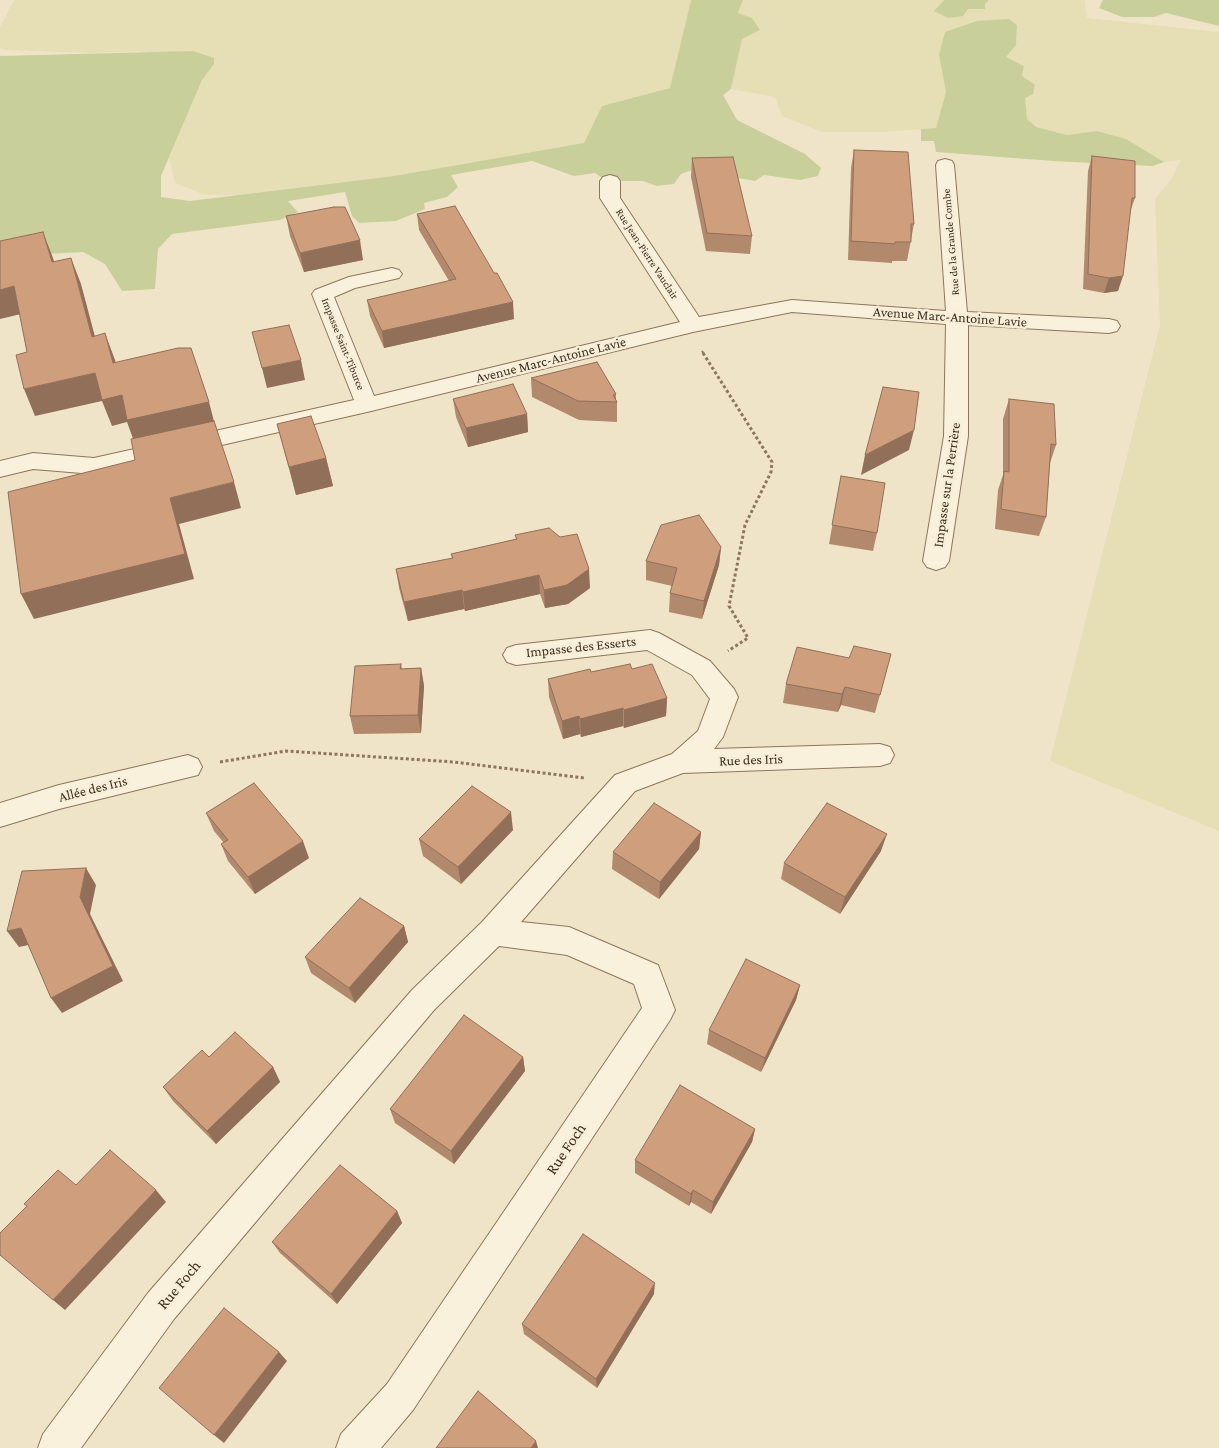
<!DOCTYPE html>
<html>
<head>
<meta charset="utf-8">
<style>
  body { margin:0 }
  canvas { display:block; background:#f0e4c8 }
</style>
</head>
<body>
<canvas width="1219" height="1448"></canvas>
<script>
const context = document.querySelector('canvas').getContext('2d');
context.lineJoin = 'round';
function fill(path, color) {
  context.fillStyle = color;
  context.fill(path, 'evenodd');
}
function poly(rows) {
  const path = new Path2D();
  for (const r of rows) {
    path.moveTo(r[0], r[1]);
    for (let i = 2; i < r.length; i += 2) path.lineTo(r[i], r[i + 1]);
  }
  return path;
}
function strokePath(path, color, width, dash) {
  context.strokeStyle = color;
  context.lineWidth = width;
  context.lineCap = dash ? 'butt' : 'round';
  context.setLineDash(dash || []);
  context.stroke(path);
}
function write(font, color, halo, rows, align = 'center') {
  context.font = font + ' "Crimson Pro",serif';
  context.lineWidth = 5;
  context.setLineDash([]);
  context.textBaseline = 'middle';
  context.strokeStyle = halo;
  context.fillStyle = color;
  for (const [text, x, y, turn = 0] of rows) {
    context.save();
    context.translate(x, y);
    context.rotate((+turn || 0) * Math.PI / 180);
    context.textAlign = isNaN(turn) ? turn : align;
    if (halo) context.strokeText(text, 0, 0);
    context.fillText(text, 0, 0);
    context.restore();
  }
}
fill(poly([
  [14,0,691,0,670,88,602,106,584,143,394,176,239,195,205,195,175,183,169,158,202,80,214,64,139,51,91,53,5,50,0,47,0,27],
  [743,0,944,0,934,11,968,9,984,4,989,0,1085,0,1087,18,1219,32,1219,831,1050,761,1160,325,1155,199,1171,180,1181,160,1164,162,1126,139,1097,131,1067,135,1036,127,1027,119,1022,76,1024,66,1006,57,1016,45,1017,25,1009,19,939,55,946,92,936,128,884,132,822,132,782,116,775,97,731,89,742,39,752,18,738,13]
]), '#e6deb5');
fill(poly([
  [691,0,743,0,738,13,752,18,760,30,742,39,731,89,723,95,737,120,805,154,821,168,818,176,800,180,764,175,755,181,692,170,681,174,674,184,657,186,643,181,617,181,602,178,595,173,574,176,532,161,451,175,458,187,447,197,424,203,425,209,396,221,359,223,352,216,345,192,288,201,298,212,280,220,172,234,158,249,155,289,122,291,105,264,83,252,26,255,0,259,0,56,193,51,214,58,214,64,202,80,161,176,161,197,190,201,394,176,584,143,602,106,670,88],
  [944,0,989,0,985,4,985,9,968,9,963,16,948,18,934,11],
  [1103,0,1219,0,1219,26,1166,13,1154,17,1122,17,1099,8],
  [1009,19,1017,25,1016,45,1006,57,1024,66,1022,76,1035,85,1033,94,1025,98,1027,119,1036,127,1067,135,1097,131,1126,139,1164,162,1153,166,1053,161,936,152,934,141,921,141,921,129,936,128,946,92,939,55,945,32,977,21]
]), '#c9cf9b');
const minor = poly([
  [945,159,952,161,954,165,967,312,1109,319,1117,321,1120,326,1117,331,1109,333,968,325,968,436,949,561,945,567,936,570,927,567,923,561,944,436,946,324,792,312,693,332,367,412,94,474,33,469,0,477,0,461,33,453,94,458,354,400,312,294,315,290,349,277,392,268,399,270,402,274,399,278,355,288,334,297,374,396,680,322,600,198,600,181,603,177,610,175,617,177,620,181,620,198,699,317,792,300,946,311,936,165,938,161,945,159],
  [650,630,659,633,710,661,734,689,738,697,723,737,714,749,880,744,890,747,894,755,890,763,880,766,683,773,635,791,521,922,569,927,658,965,675,1010,670,1020,413,1410,381,1448,336,1448,341,1434,387,1384,642,1008,634,984,567,955,499,946,434,1010,174,1319,81,1448,38,1448,43,1434,148,1293,412,990,482,922,615,775,672,754,698,731,710,699,692,675,647,650,516,665,507,662,503,655,507,648,516,645,650,630],
  [188,755,198,759,202,767,198,775,59,809,0,827,0,803,59,785,188,755]
]);
strokePath(minor, '#8d765c', 2);
strokePath(poly([
  [702,351,704,354]
]), '#8d765c', 2, [2.5, 2]);
strokePath(poly([
  [703,353,772,462,771,472,745,525,729,606,748,638,728,651],
  [220,762,286,751,454,762,584,778]
]), '#8d765c', 3, [3, 2.5]);
fill(minor, '#faf1dc');
fill(poly([
  [854,150,914,224,907,261,892,261,892,263,848,260,851,168],
  [1092,156,1135,198,1130,212,1118,291,1104,293,1083,289,1088,171],
  [692,158,752,236,750,254,706,251,691,177],
  [417,214,494,273,514,319,384,348,370,316,367,300,449,281,419,230],
  [286,216,363,260,304,272,290,236],
  [531,378,616,394,616,400,617,402,617,422,579,420,532,397],
  [453,399,527,414,528,432,468,447,456,417],
  [1009,399,1056,445,1050,463,1046,517,1039,536,995,529,998,490,1003,475,1003,419],
  [277,424,326,458,333,486,296,495],
  [841,476,877,533,873,551,829,544],
  [515,535,590,588,568,604,545,608,540,594,465,611,464,609,408,621,399,588,396,569,452,558,451,554,516,539],
  [721,547,719,565,702,619,669,612,670,593,672,586,646,580,646,561],
  [891,654,875,713,841,705,838,712,783,703,786,684,849,658],
  [401,664,402,669,421,668,424,686,421,733,354,734,350,716],
  [632,669,667,698,666,716,624,728,623,726,581,737,580,734,563,739,549,697,548,679,591,672],
  [206,813,309,858,255,894,228,861,221,844,224,843,214,831],
  [513,830,461,884,423,856,419,839],
  [701,832,699,849,659,899,612,869,613,852],
  [881,851,840,914,781,879,784,863],
  [404,926,408,942,355,1003,311,973,305,957],
  [800,985,796,1000,761,1072,707,1044,709,1030],
  [523,1057,525,1071,454,1164,395,1123,390,1109],
  [273,1067,280,1082,216,1144,173,1101,163,1087],
  [755,1129,752,1142,711,1214,691,1202,689,1206,635,1173,635,1160],
  [397,1211,402,1223,337,1304,280,1253,272,1242],
  [654,1294,597,1388,524,1334,522,1324]
]), '#b2896c');
fill(poly([
  [43,232,53,258,62,288,52,262],
  [360,240,363,260,304,272,300,253],
  [71,258,81,284,102,363,92,337],
  [1123,276,1118,291,1104,293,1109,278],
  [14,286,25,313,0,319,0,290],
  [513,302,514,319,384,348,382,331],
  [105,333,115,360,123,390,113,363],
  [301,360,305,380,267,388,262,368],
  [95,373,122,395,209,402,216,429,136,447,127,422,112,426,102,401,35,416,24,389],
  [527,414,528,432,468,447,466,428],
  [914,430,909,450,861,475,865,455],
  [326,458,333,486,296,495,289,467],
  [234,482,241,508,179,524,194,579,34,619,21,594,170,498],
  [721,547,719,565,702,619,704,601],
  [589,569,590,588,568,604,545,608,544,590],
  [539,575,540,594,465,611,463,592],
  [462,590,464,609,408,621,404,602],
  [421,668,424,686,421,733,418,715],
  [845,687,841,705,838,712,842,694],
  [667,698,666,716,624,728,624,710],
  [623,708,623,726,581,737,580,719],
  [579,716,580,734,563,739,562,721],
  [511,812,513,830,461,884,458,867],
  [701,832,699,849,659,899,660,882],
  [887,834,881,851,840,914,845,897],
  [303,841,309,858,255,894,248,877],
  [86,868,96,885,90,914,123,981,62,1013,51,998,80,897],
  [404,926,408,942,355,1003,349,988],
  [21,928,33,944,19,947,7,931],
  [800,985,796,1000,761,1072,765,1058],
  [523,1057,525,1071,454,1164,451,1151],
  [273,1067,280,1082,216,1144,207,1131],
  [755,1129,752,1142,711,1214,713,1202],
  [156,1190,166,1202,65,1310,53,1300],
  [693,1190,691,1202,689,1206,691,1194],
  [397,1211,402,1223,337,1304,331,1294],
  [655,1283,654,1294,597,1388,596,1379],
  [279,1352,287,1361,224,1443,214,1435],
  [536,1441,538,1448,531,1448]
]), '#916f58');
const building = poly([
  [854,150,908,152,914,224,911,224,911,242,895,242,895,244,851,241,854,150],
  [1092,156,1135,161,1135,198,1132,198,1123,276,1109,278,1088,274,1092,156],
  [733,157,752,236,707,233,692,158,733,157],
  [455,206,494,273,497,273,513,302,382,331,367,300,456,279,417,214,455,206],
  [334,207,345,207,360,240,300,253,286,216,334,207],
  [43,232,52,262,71,258,92,337,105,333,113,363,178,348,191,348,209,402,127,420,122,395,102,400,95,373,24,389,16,355,27,352,14,286,0,290,0,241,43,232],
  [289,325,301,360,262,368,252,332,289,325],
  [597,362,616,394,613,395,617,402,578,401,531,378,597,362],
  [513,384,527,414,466,428,453,399,513,384],
  [883,387,919,392,914,430,865,455,883,387],
  [1009,399,1054,404,1056,445,1051,444,1046,517,1001,509,1004,471,1009,472,1009,399],
  [311,416,326,458,289,467,277,424,311,416],
  [214,421,234,482,170,498,185,554,21,594,8,492,135,460,131,439,214,421],
  [841,476,885,483,877,533,832,525,841,476],
  [699,515,721,547,704,601,670,593,677,568,646,561,661,525,699,515],
  [549,528,560,537,577,534,589,569,567,585,544,590,539,575,463,592,462,590,404,602,396,569,453,558,451,554,517,539,515,535,549,528],
  [854,646,891,654,880,695,845,687,842,694,786,684,797,647,849,658,854,646],
  [401,664,400,669,421,668,418,715,350,716,355,666,401,664],
  [630,664,632,669,652,664,667,698,624,710,623,708,580,719,579,716,562,721,548,679,590,669,591,672,630,664],
  [254,783,303,841,248,877,221,844,228,840,206,813,254,783],
  [472,786,511,812,458,867,419,839,472,786],
  [654,803,701,832,660,882,613,852,654,803],
  [827,803,887,834,845,897,784,863,827,803],
  [86,868,80,897,113,966,51,998,21,928,7,931,22,871,86,868],
  [360,898,404,926,349,988,305,957,360,898],
  [746,959,800,985,765,1058,709,1030,746,959],
  [464,1015,523,1057,451,1151,390,1109,464,1015],
  [235,1032,273,1067,207,1131,163,1087,202,1050,209,1057,235,1032],
  [680,1085,755,1129,713,1202,693,1190,691,1194,635,1160,680,1085],
  [110,1150,156,1190,53,1300,0,1255,0,1233,27,1206,24,1204,58,1170,76,1185,110,1150],
  [340,1165,397,1211,331,1294,272,1242,340,1165],
  [583,1234,655,1283,596,1379,522,1324,583,1234],
  [224,1308,279,1352,214,1435,159,1388,224,1308],
  [478,1391,536,1441,531,1448,436,1448,478,1391]
]);
fill(building, '#cf9f7d');
strokePath(building, '#916f58', 1);
write('11px', '#3d2e20', '#f7eed8', [
  ["Rue de la Grande Combe",951,242,-95],
  ["Rue Jean-Pierre Vauclair",647,254,57],
  ["Impasse Saint-Tiburce",343,344,68]
]);
write('14px', '#3d2e20', '#f7eed8', [
  ["Avenue Marc-Antoine Lavie",950,317,4],
  ["Avenue Marc-Antoine Lavie",551,360,-14],
  ["Impasse sur la Perrière",947,485,-82],
  ["Impasse des Esserts",581,647,-6],
  ["Rue des Iris",751,760,-2],
  ["Allée des Iris",93,789,-14]
]);
write('16px', '#3d2e20', '#f7eed8', [
  ["Rue Foch",566,1149,-56],
  ["Rue Foch",179,1285,-50]
]);
</script>
</body>
</html>
